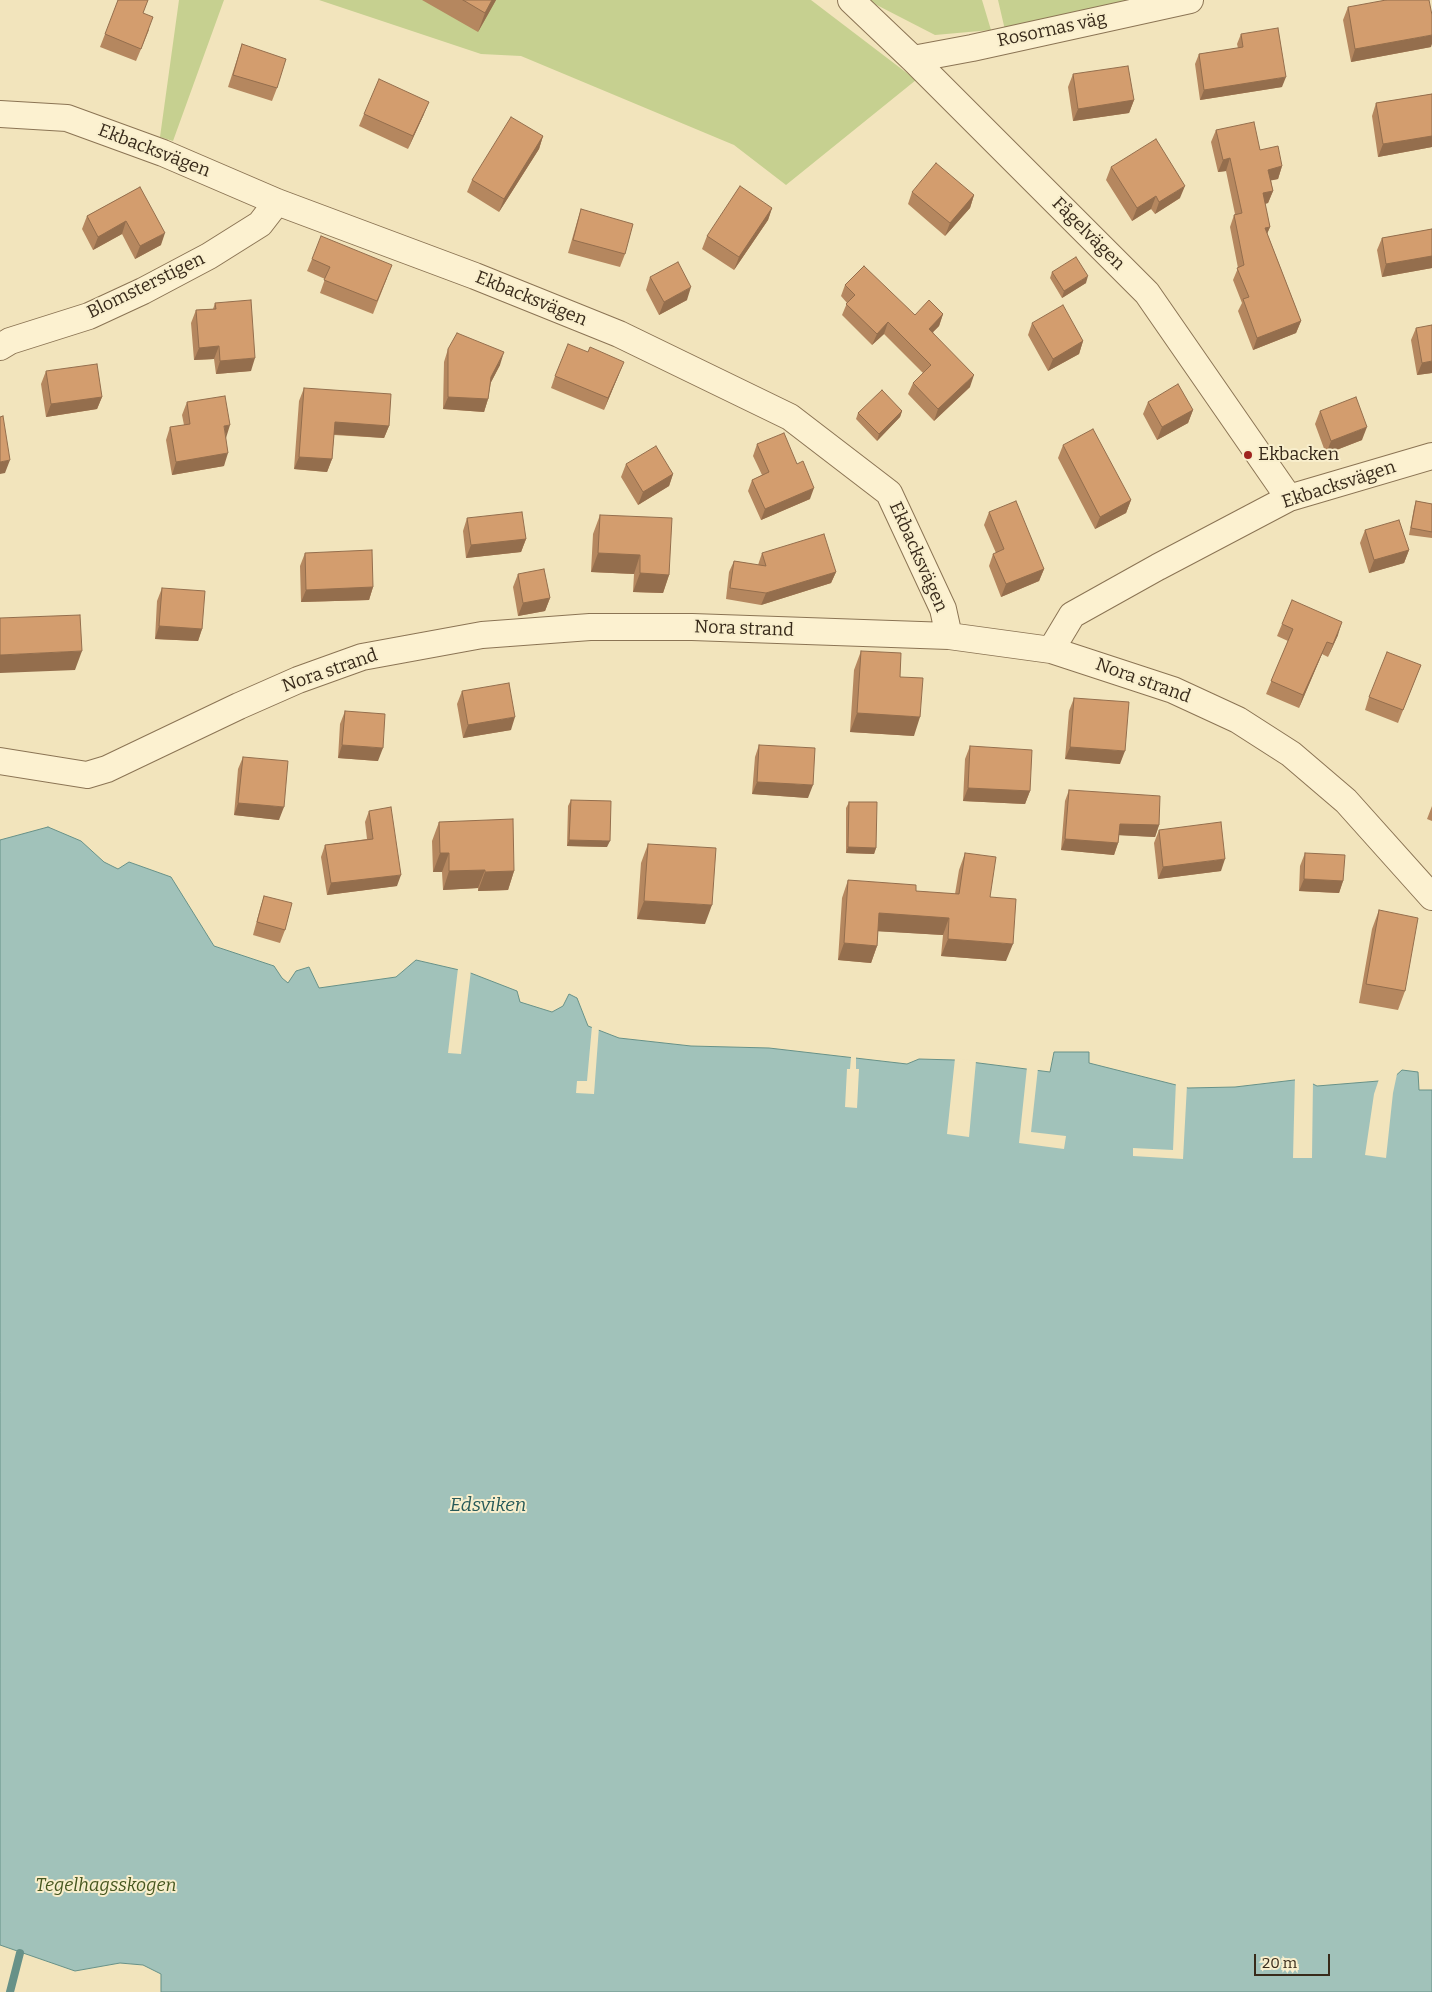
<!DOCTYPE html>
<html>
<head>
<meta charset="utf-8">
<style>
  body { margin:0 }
  #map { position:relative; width:1432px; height:1992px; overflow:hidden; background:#f2e4bc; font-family:Bitter,serif }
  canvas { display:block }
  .scale { position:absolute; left:1254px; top:1954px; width:76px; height:22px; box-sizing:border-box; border:2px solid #382a1a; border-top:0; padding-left:6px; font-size:15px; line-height:18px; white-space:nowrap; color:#382a1a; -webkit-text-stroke:4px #f8eecc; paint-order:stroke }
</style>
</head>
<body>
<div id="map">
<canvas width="1432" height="1992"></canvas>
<div class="scale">20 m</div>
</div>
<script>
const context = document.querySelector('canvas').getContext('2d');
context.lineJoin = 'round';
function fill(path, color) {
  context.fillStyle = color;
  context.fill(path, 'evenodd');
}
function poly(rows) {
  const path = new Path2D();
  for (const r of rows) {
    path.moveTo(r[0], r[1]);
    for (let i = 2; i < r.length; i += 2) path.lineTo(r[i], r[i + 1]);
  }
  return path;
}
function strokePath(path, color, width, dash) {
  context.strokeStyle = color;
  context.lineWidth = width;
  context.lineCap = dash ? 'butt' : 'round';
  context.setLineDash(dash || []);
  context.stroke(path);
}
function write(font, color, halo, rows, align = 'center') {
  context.font = font + ' Bitter,serif';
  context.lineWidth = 4;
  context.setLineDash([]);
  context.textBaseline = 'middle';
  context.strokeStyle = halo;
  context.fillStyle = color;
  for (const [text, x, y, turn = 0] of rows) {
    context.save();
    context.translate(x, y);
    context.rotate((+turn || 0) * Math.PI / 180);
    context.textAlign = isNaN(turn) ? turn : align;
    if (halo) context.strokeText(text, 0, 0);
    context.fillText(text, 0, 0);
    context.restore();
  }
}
fill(poly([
  [179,0,224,0,173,141,160,137],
  [319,0,811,0,916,80,786,185,734,145,521,56,481,54],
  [867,0,982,0,991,30,935,35],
  [998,0,1146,0,1005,30]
]), '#c6d090');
const water = poly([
  [48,827,81,841,104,862,118,869,129,862,171,877,214,946,274,966,282,978,288,983,296,971,309,967,319,988,396,977,416,960,468,972,517,991,520,1002,552,1012,563,1006,569,994,577,998,588,1026,619,1038,691,1046,769,1048,907,1064,919,1059,955,1060,1050,1072,1054,1052,1089,1052,1089,1063,1188,1088,1235,1087,1303,1079,1317,1086,1391,1080,1402,1070,1418,1072,1419,1090,1432,1090,1432,1992,161,1992,161,1974,143,1965,120,1963,75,1971,0,1945,0,840,48,827]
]);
fill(water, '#a1c2ba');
strokePath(water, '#679188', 1);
fill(poly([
  [458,968,471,970,461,1054,448,1053],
  [592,1026,599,1027,594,1094,576,1093,577,1081,587,1081],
  [851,1057,856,1057,856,1069,859,1069,857,1108,845,1107,847,1069,850,1069],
  [955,1058,976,1061,969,1137,947,1134],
  [1027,1067,1038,1068,1031,1132,1066,1136,1064,1149,1019,1143],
  [1396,1073,1397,1074,1393,1093,1386,1158,1365,1155,1374,1094,1379,1079,1390,1078],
  [1295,1077,1303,1077,1313,1081,1312,1158,1293,1158],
  [1176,1081,1187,1085,1183,1159,1133,1156,1133,1148,1173,1150]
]), '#f2e4bc');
strokePath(poly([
  [10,1992,20,1953]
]), '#679188', 8);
const minor = poly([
  [851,0,913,59,1147,293,1289,498],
  [913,59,972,48,1190,0],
  [0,114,67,118,163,153,277,202,475,276,619,334,790,417,889,493,943,609,949,636],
  [0,347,10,341,89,316,143,291,209,256,260,224,277,202],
  [1051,650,1072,615,1158,567,1289,498,1432,456],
  [0,761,87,775,107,769,239,706,298,680,362,657,482,635,590,627,692,627,949,636,1051,650,1173,690,1238,720,1291,754,1346,801,1432,897]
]);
strokePath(minor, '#8b7454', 28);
strokePath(minor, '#fcf1d0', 26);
fill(poly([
  [422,0,496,0,478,32],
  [1348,7,1431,47,1351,62,1343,20],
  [143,13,149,30,136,61,100,47,105,34],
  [1241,34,1282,87,1200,100,1195,64,1199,54,1238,48,1237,44],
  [242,44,277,88,272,101,228,87],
  [1073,74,1134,100,1129,113,1073,121,1068,87],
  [1432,94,1432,147,1378,157,1372,116,1376,103],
  [364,114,424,114,408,149,359,126],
  [1216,130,1260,150,1282,166,1278,179,1271,180,1273,191,1268,203,1265,204,1270,227,1267,233,1301,321,1296,333,1253,350,1238,311,1242,303,1233,280,1238,268,1230,227,1234,215,1235,214,1226,171,1218,172,1211,142],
  [543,136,539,149,499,212,467,192,472,180],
  [1111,167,1180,198,1155,214,1151,209,1132,221,1106,180],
  [140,187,161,245,135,259,122,234,93,250,82,229,87,216],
  [912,192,974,195,970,208,945,236,908,204],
  [772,208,768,220,734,270,702,249,707,236],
  [581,209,625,254,620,267,568,253,577,222],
  [1432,229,1432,268,1382,277,1377,250,1382,238],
  [312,259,387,278,373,314,320,293,325,279,307,271],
  [1052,272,1086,283,1062,298,1050,278],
  [650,277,687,300,659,315,646,290],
  [845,285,915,315,943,314,939,326,933,332,970,387,934,421,908,394,913,383,923,373,884,334,872,345,842,315,847,303,841,296],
  [215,303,251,371,216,374,214,359,194,360,191,323,196,310,213,309],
  [1032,323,1083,341,1079,354,1048,371,1028,335],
  [1416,328,1432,373,1417,375,1411,340],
  [448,349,500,365,491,382,488,399,484,412,443,409,444,362],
  [46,371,102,397,97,409,46,417,41,384],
  [619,374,604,410,551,388,555,376],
  [304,388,389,426,384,438,334,435,332,459,327,472,294,469,299,401],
  [187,402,226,437,224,466,172,475,166,440,170,427,184,425,182,415],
  [1148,402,1193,410,1188,423,1157,440,1143,414],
  [902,411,900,417,877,441,856,419,858,413],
  [1320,411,1362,440,1326,454,1315,424],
  [757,444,797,464,810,499,761,520,748,491,752,480,762,475,753,456],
  [1063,445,1131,500,1126,513,1095,529,1058,458],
  [626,464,673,474,669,486,638,505,621,477],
  [1416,501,1432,504,1432,538,1409,535,1414,508],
  [989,512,1044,569,1039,581,1001,597,989,566,993,554,996,553,984,525],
  [600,515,669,575,663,593,633,592,634,574,591,572,593,534],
  [467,518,526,539,521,552,466,558,463,531],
  [1365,530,1409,550,1404,563,1369,573,1360,543],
  [305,553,373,587,369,600,301,602,300,566],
  [762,553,836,572,831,583,761,605,726,599,729,572,734,561,758,565],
  [518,574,550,598,545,611,518,616,513,587],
  [162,588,202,629,198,641,155,639,157,601],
  [1282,624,1338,635,1328,657,1322,654,1299,708,1266,694,1288,641,1277,636],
  [861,651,900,677,914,736,850,732,854,670],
  [1421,665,1398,723,1365,710,1369,697],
  [462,691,511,730,463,738,457,704],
  [1074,698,1120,764,1065,759,1069,711],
  [345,711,378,761,338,758,340,724],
  [759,745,808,798,752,794,755,757],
  [970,746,1030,791,1025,804,963,801,965,759],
  [243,757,279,820,234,815,238,769],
  [1069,790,1159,825,1155,837,1119,835,1118,843,1114,855,1061,850,1065,801],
  [571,800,607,847,567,846,568,806],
  [849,802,876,848,874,854,846,853,846,808],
  [1432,806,1432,821,1427,819],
  [369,811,397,886,327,895,321,857,325,845,367,839,365,822],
  [439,822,514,871,508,890,478,891,478,888,443,890,442,872,433,872,432,841],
  [1159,830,1221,871,1158,879,1154,843],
  [648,844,705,924,637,919,641,863],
  [965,853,990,897,1006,961,941,956,943,935,878,931,877,946,871,963,838,960,842,898,848,880,916,891,955,894,959,870],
  [1305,853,1343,881,1339,893,1299,891,1300,866],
  [264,896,285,930,280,943,253,935,260,909],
  [1379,910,1405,991,1398,1010,1359,1003,1372,929]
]), '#b5875f');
fill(poly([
  [492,0,496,0,478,32,485,13],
  [1432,35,1432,44,1431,47,1351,62,1355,49],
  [1286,77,1282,87,1200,100,1204,90],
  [1134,100,1129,113,1073,121,1078,109],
  [429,102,424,114,408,149,413,136],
  [543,136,539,149,499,212,504,199],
  [1432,136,1432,147,1378,157,1383,144],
  [1230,158,1226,171,1218,172,1223,160],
  [1282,166,1278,179,1264,182,1268,170],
  [1185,186,1180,198,1155,214,1159,202],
  [1273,191,1268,203,1259,205,1263,193],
  [974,195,970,208,945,236,950,223],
  [1156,196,1151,209,1132,221,1137,208],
  [772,208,768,220,734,270,739,257],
  [126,221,122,234,93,250,98,237],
  [1270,227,1265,239,1265,228],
  [165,233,161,245,135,259,140,246],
  [1432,256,1432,268,1382,277,1386,264],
  [1088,276,1086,283,1062,298,1064,291],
  [691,287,687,300,659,315,664,302],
  [943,314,939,326,925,340,929,329],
  [1301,321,1296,333,1253,350,1257,338],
  [888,322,884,334,872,345,877,334],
  [1083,341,1079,354,1048,371,1053,359],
  [219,346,214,359,194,360,199,348],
  [504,352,500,365,487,390,491,377],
  [255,358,251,371,216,374,220,361],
  [1432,361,1432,373,1417,375,1422,363],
  [624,362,604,410,608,398],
  [974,375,970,387,934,421,938,409],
  [102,397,97,409,46,417,51,404],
  [448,397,488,399,484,412,443,409],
  [1193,410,1188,423,1157,440,1162,427],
  [902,411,900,417,877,441,879,434],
  [335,422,389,426,384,438,330,434],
  [230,425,226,438,224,426],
  [1367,427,1362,440,1326,454,1331,441],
  [228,453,224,466,172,475,176,462],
  [299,457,332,459,327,472,294,469],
  [10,460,5,473,0,474,0,462],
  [673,474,669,486,638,505,643,492],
  [814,488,810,499,761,520,765,509],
  [1131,500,1126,513,1095,529,1100,517],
  [526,539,521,552,466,558,471,545],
  [1409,550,1404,563,1369,573,1374,560],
  [598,553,640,555,634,574,591,572],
  [1044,569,1039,581,1001,597,1006,584],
  [836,572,831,583,761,605,766,593],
  [640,573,669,575,663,593,633,592],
  [373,587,369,600,301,602,306,590],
  [550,598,545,611,518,616,523,603],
  [1342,622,1338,635,1328,657,1333,644],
  [159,626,202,629,198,641,155,639],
  [1327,642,1322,654,1299,708,1303,695],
  [82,651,75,670,0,673,0,655],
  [857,713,920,717,914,736,850,732],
  [515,717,511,730,463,738,468,725],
  [342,745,383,748,378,761,338,758],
  [1070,747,1125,751,1120,764,1065,759],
  [757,782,813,785,808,798,752,794],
  [968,788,1030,791,1025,804,963,801],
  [238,803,284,807,279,820,234,815],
  [1120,824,1159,825,1155,837,1116,835],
  [1065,839,1118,843,1114,855,1061,850],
  [569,840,610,841,607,847,567,846],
  [848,847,876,848,874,854,846,853],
  [440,853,449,853,442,872,433,872],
  [1225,859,1221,871,1158,879,1163,867],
  [485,870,478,888,443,890,449,871],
  [514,871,508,890,478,891,485,872],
  [401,875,397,886,327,895,331,883],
  [1304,879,1343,881,1339,893,1299,891],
  [644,901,712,905,705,924,637,919],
  [879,913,949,918,943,935,873,931],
  [948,939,1013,944,1006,961,941,956],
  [844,943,877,946,871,963,838,960]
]), '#946e4d');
const building = poly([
  [118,0,148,0,143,13,153,17,141,49,105,34,118,0],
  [463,0,492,0,485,13,463,0],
  [1386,0,1429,0,1432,15,1432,35,1355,49,1348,7,1386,0],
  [1278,28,1286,77,1204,90,1199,54,1243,47,1241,34,1278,28],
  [242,44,286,59,277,88,233,75,242,44],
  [1128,66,1134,100,1078,109,1073,74,1128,66],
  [379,79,429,102,413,136,364,114,379,79],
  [1432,94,1432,136,1383,144,1376,103,1432,94],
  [511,117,543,136,504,199,472,180,511,117],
  [1254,122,1260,150,1278,146,1282,166,1268,170,1273,191,1263,193,1270,227,1265,228,1301,321,1257,338,1243,299,1249,297,1237,268,1244,265,1234,215,1242,213,1230,158,1223,160,1216,130,1254,122],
  [1156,139,1185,186,1159,202,1156,196,1137,208,1111,167,1156,139],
  [936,163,974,195,950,223,912,192,936,163],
  [740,186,772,208,739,257,707,236,740,186],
  [140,187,165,233,140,246,126,221,98,237,87,216,140,187],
  [581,209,633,224,625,254,573,240,581,209],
  [1432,229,1432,256,1386,264,1382,238,1432,229],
  [321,236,392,265,377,301,324,280,330,267,312,259,321,236],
  [1076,257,1088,276,1064,291,1052,272,1076,257],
  [678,262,691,287,664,302,650,277,678,262],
  [864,266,915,315,929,300,943,314,929,329,974,375,938,409,913,383,931,365,888,322,877,334,846,304,855,295,845,285,864,266],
  [251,300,255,358,220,361,219,346,199,348,196,310,216,309,215,303,251,300],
  [1063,305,1083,341,1053,359,1032,323,1063,305],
  [1432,325,1432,361,1422,363,1416,328,1432,325],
  [457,333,504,352,491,377,488,399,448,397,448,349,457,333],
  [568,344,588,352,590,347,624,362,608,398,555,376,568,344],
  [97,364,102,397,51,404,46,371,97,364],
  [1178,384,1193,410,1162,427,1148,402,1178,384],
  [304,388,391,394,389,426,335,422,332,459,299,457,304,388],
  [882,390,902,411,879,434,858,413,882,390],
  [225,396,230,425,224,426,228,453,176,462,170,427,190,424,187,402,225,396],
  [1356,397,1367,427,1331,441,1320,411,1356,397],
  [3,416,10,460,0,462,0,417,3,416],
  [1093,429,1131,500,1100,517,1063,445,1093,429],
  [784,433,797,464,803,461,814,488,765,509,752,480,769,472,757,444,784,433],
  [656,446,673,474,643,492,626,464,656,446],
  [1016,501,1044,569,1006,584,993,554,1004,549,989,512,1016,501],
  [1416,501,1432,504,1432,532,1411,528,1416,501],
  [522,512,526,539,471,545,467,518,522,512],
  [600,515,672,518,669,575,640,573,640,555,598,553,600,515],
  [1399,520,1409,550,1374,560,1365,530,1399,520],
  [824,534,836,572,766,593,730,588,734,561,766,566,762,553,824,534],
  [372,550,373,587,306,590,305,553,372,550],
  [544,569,550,598,523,603,518,574,544,569],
  [162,588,205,591,202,629,159,626,162,588],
  [1292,600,1342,622,1333,644,1327,642,1303,695,1271,681,1293,629,1282,624,1292,600],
  [80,615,82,651,0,655,0,618,80,615],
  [861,651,901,653,900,677,923,678,920,717,857,713,861,651],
  [1387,652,1421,665,1403,710,1369,697,1387,652],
  [509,683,515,717,468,725,462,691,509,683],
  [1074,698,1129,702,1125,751,1070,747,1074,698],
  [345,711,385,714,383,748,342,745,345,711],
  [759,745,815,748,813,785,757,782,759,745],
  [970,746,1032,750,1030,791,968,788,970,746],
  [243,757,288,761,284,807,238,803,243,757],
  [1069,790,1160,796,1159,825,1120,824,1118,843,1065,839,1069,790],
  [571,800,611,801,610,841,569,840,571,800],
  [849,802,877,802,876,848,848,847,849,802],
  [391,807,401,875,331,883,325,845,373,839,369,811,391,807],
  [513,819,514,871,485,872,485,870,449,871,449,853,440,853,439,822,513,819],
  [1221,822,1225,859,1163,867,1159,830,1221,822],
  [648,844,716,848,712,905,644,901,648,844],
  [965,853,996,857,990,897,1016,899,1013,944,948,939,949,918,879,913,877,946,844,943,848,880,916,885,916,891,959,894,965,853],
  [1305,853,1345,855,1343,881,1304,879,1305,853],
  [264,896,292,903,285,930,257,922,264,896],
  [1379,910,1418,918,1405,991,1366,984,1379,910]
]);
fill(building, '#d39d6e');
strokePath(building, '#946e4d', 1);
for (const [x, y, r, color] of [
  [1248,455,5,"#9f241f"]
]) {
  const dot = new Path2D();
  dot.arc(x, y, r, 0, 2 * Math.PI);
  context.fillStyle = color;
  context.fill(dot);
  strokePath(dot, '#f8eecc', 2);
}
write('18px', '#382a1a', '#f8eecc', [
  ["Rosornas väg",1052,30,-12],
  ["Ekbacksvägen",154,151,21],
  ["Fågelvägen",1088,234,45],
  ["Blomsterstigen",146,286,-26],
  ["Ekbacksvägen",531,299,22],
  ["Ekbacksvägen",1339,485,-18],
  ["Ekbacksvägen",918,557,66],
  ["Nora strand",744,629,2],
  ["Nora strand",330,671,-19],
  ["Nora strand",1143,681,20]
]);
write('18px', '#382a1a', '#f8eecc', [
  ["Ekbacken",1258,455]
], 'left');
write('italic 18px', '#46571f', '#f8eecc', [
  ["Tegelhagsskogen",106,1886]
]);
write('italic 19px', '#285a59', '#f8eecc', [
  ["Edsviken",488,1506]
]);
</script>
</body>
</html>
